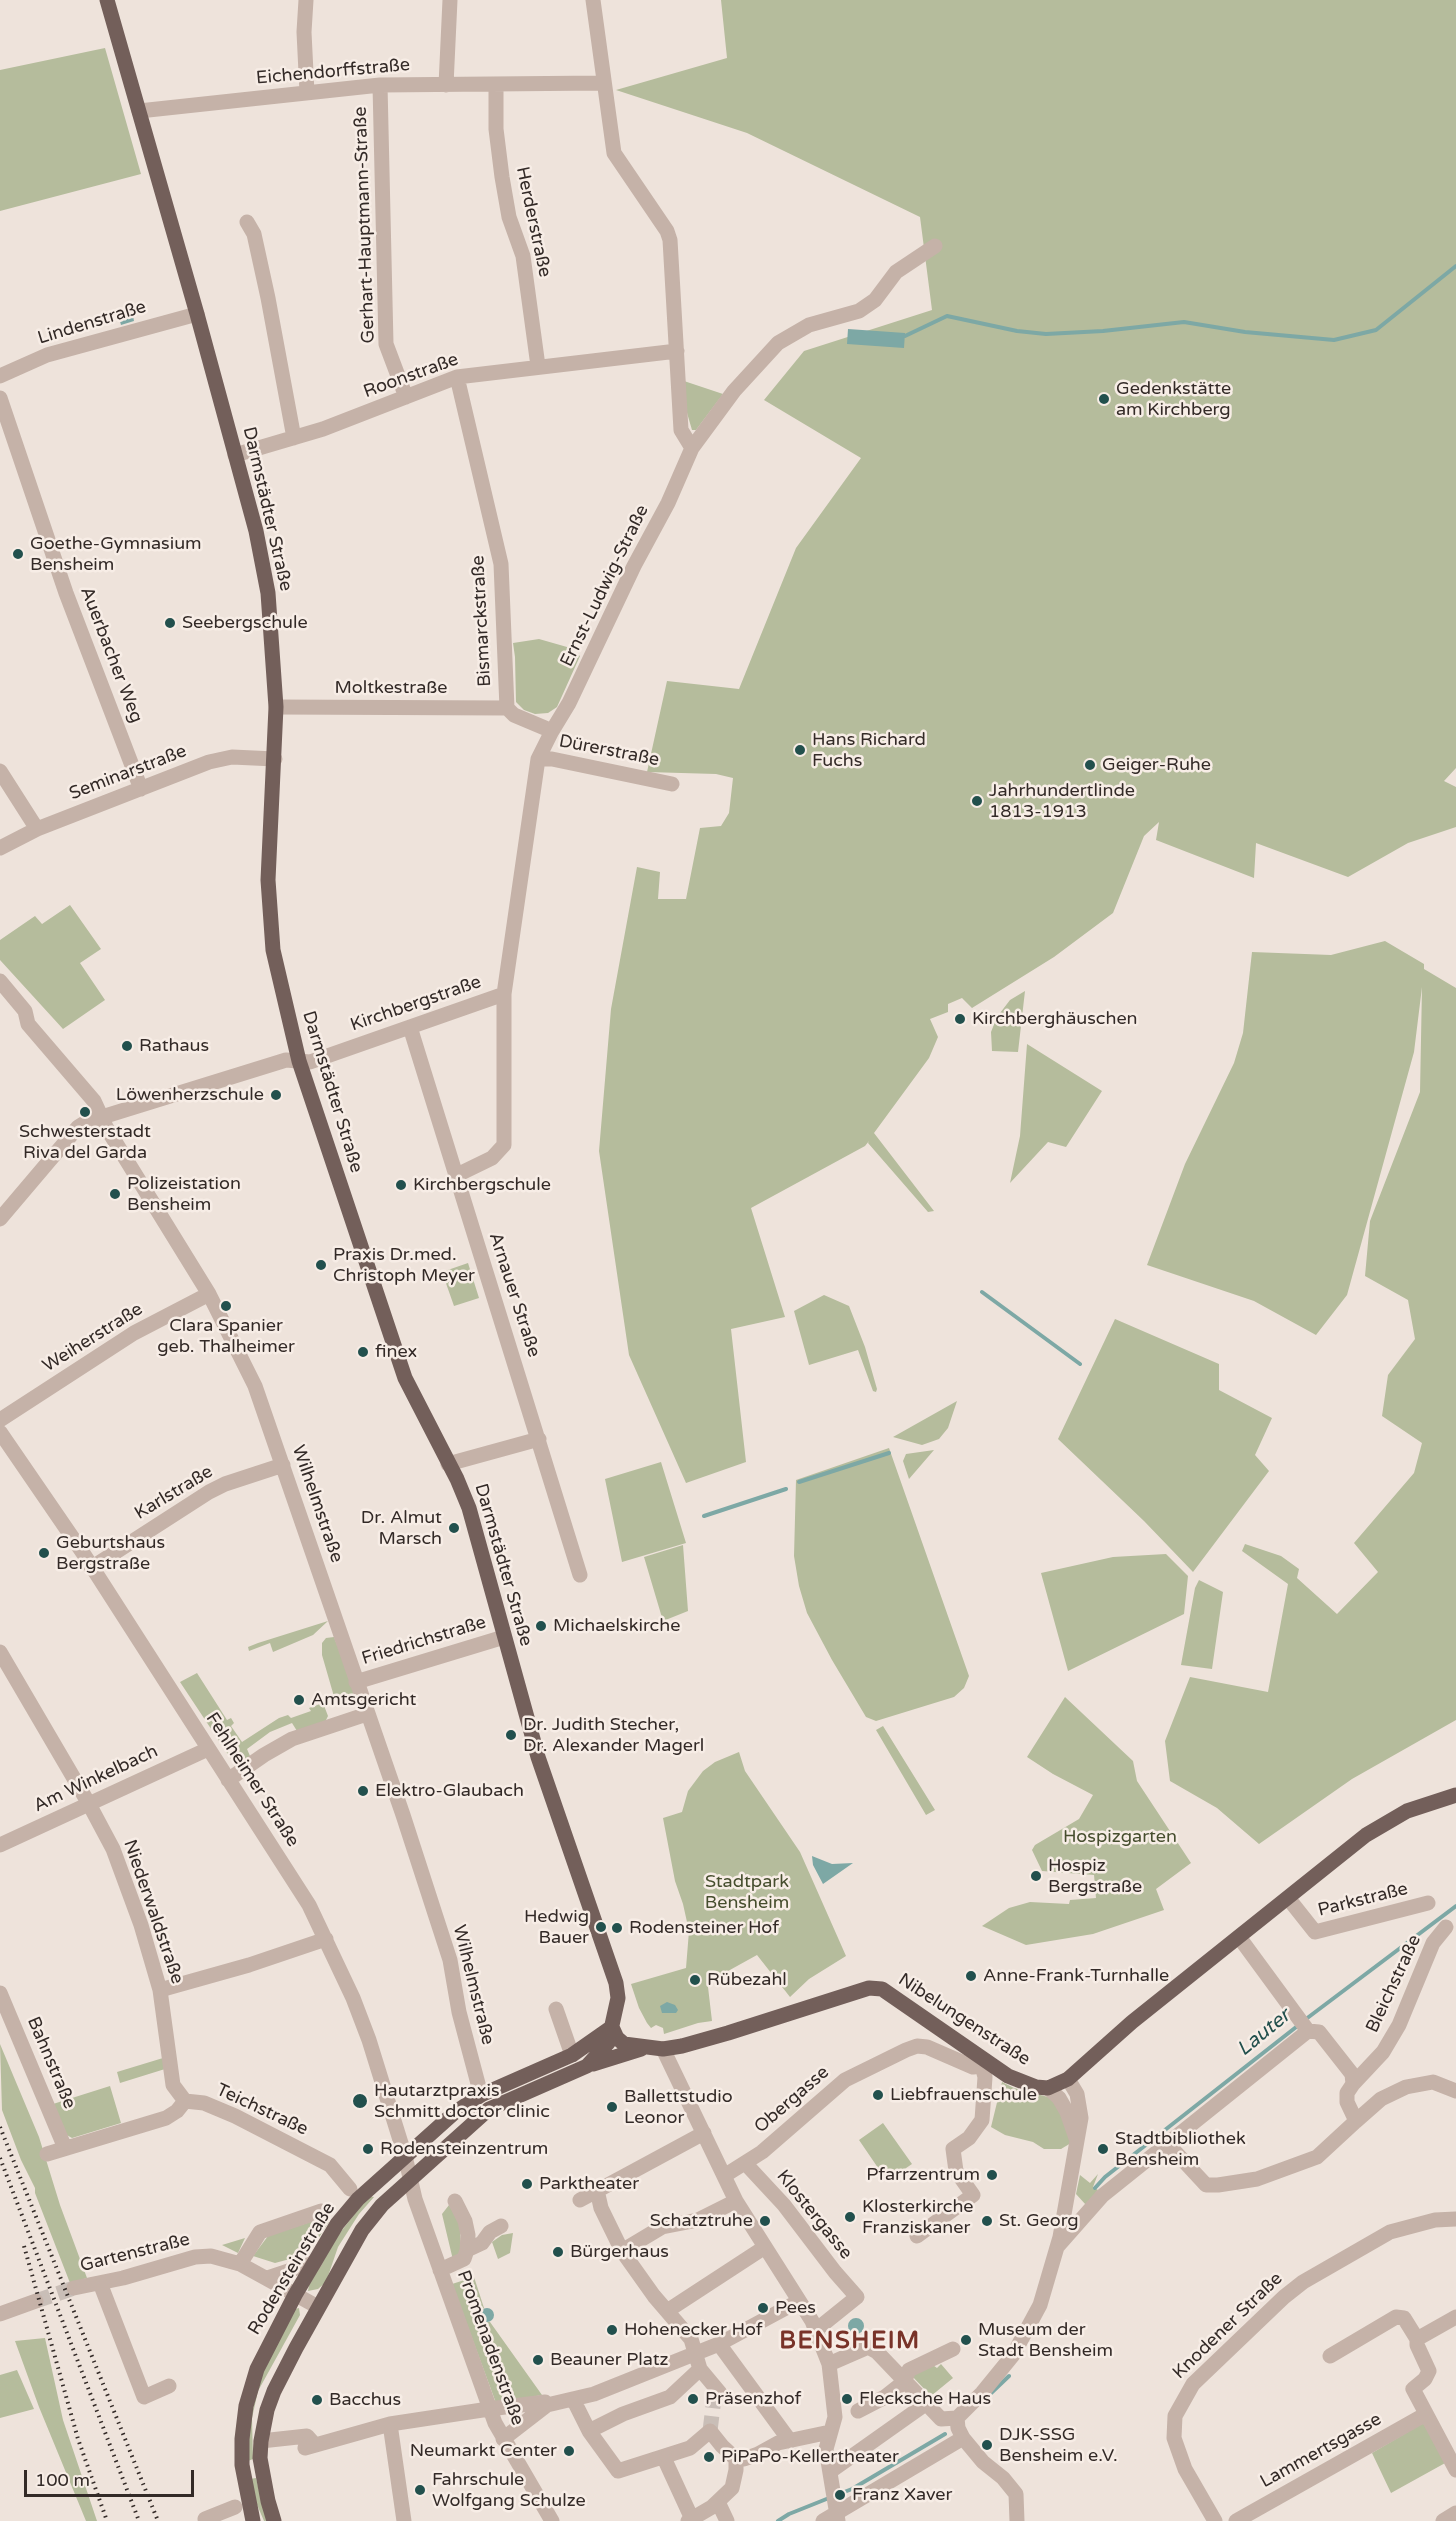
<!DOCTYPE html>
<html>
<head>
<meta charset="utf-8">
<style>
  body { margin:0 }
  #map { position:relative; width:1456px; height:2521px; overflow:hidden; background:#eee3db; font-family:"Varela Round",sans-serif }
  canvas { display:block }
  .scale { position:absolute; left:24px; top:2470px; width:170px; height:27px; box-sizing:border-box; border:3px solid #332a27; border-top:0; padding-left:8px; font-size:18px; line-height:21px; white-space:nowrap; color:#332a27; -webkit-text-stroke:4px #f7ede6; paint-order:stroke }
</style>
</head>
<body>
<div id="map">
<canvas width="1456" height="2521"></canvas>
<div class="scale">100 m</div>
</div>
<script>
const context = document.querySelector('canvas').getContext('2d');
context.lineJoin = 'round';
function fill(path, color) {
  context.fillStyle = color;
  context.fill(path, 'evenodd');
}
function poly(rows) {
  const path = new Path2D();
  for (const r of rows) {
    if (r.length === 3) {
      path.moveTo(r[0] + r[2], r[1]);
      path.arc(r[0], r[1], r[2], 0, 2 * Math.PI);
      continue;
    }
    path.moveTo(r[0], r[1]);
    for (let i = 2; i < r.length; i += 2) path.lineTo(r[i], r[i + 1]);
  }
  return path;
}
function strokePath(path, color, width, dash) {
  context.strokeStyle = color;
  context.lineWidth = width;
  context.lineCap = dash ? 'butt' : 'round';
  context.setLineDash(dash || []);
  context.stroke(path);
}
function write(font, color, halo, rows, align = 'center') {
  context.font = font + ' "Varela Round",sans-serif';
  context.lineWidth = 5;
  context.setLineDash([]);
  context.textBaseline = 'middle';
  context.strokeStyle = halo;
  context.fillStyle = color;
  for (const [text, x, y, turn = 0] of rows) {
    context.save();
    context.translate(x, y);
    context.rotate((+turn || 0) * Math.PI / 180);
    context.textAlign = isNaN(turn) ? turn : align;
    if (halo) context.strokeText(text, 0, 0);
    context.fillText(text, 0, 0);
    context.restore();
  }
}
fill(poly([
  [721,0,1456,0,1456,768,1444,781,1456,787,1456,827,1408,843,1348,877,1256,843,1254,878,1156,840,1159,822,1144,836,1113,913,1054,957,972,1008,962,998,948,1004,948,1012,930,1019,938,1037,929,1058,874,1133,934,1211,928,1212,868,1143,869,1141,865,1146,751,1208,785,1317,731,1329,746,1462,686,1483,629,1355,599,1151,611,1009,637,867,660,872,658,899,686,899,700,828,721,826,729,813,733,778,716,774,647,772,667,681,739,689,796,548,861,458,764,400,804,351,932,310,920,217,747,133,616,90,727,58],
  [105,48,141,174,0,211,0,70],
  [684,381,723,394,696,430,692,430,685,406],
  [539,639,567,647,580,656,557,707,548,713,535,714,524,710,516,702,515,657,513,643],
  [70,905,101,949,80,963,105,1000,63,1029,0,960,0,940,35,916,42,924],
  [1385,941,1424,964,1424,969,1456,988,1456,1720,1352,1779,1259,1844,1217,1808,1170,1781,1165,1741,1190,1677,1268,1692,1288,1584,1242,1551,1245,1544,1281,1556,1299,1569,1297,1578,1337,1614,1378,1572,1354,1543,1414,1473,1422,1443,1382,1416,1388,1375,1415,1339,1408,1300,1365,1276,1370,1221,1420,1092,1422,987,1414,1052,1347,1295,1316,1335,1254,1301,1147,1265,1185,1164,1234,1063,1243,1033,1252,952,1331,955],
  [1025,991,1018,1052,992,1051,991,1032,997,1017,1010,1000],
  [1027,1044,1102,1091,1066,1147,1048,1142,1010,1183,1020,1136],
  [468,1263,479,1298,454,1306,442,1272],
  [824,1295,849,1306,865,1347,877,1389,876,1392,873,1391,858,1350,809,1365,794,1311],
  [1115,1319,1219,1364,1219,1390,1272,1418,1255,1455,1269,1471,1193,1572,1144,1521,1058,1439],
  [957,1401,948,1428,939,1439,922,1445,893,1437],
  [889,1448,969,1676,964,1688,954,1697,876,1721,866,1717,832,1660,807,1613,799,1586,794,1556,796,1480],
  [934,1450,909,1479,903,1461,906,1454],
  [661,1462,686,1543,622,1562,605,1479],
  [683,1545,688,1611,663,1621,644,1557],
  [1166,1554,1188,1576,1184,1614,1068,1671,1041,1573,1113,1557],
  [1199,1580,1223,1592,1212,1669,1181,1665,1195,1588],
  [328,1621,313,1635,273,1652,270,1643,249,1651,248,1647,258,1643],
  [334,1637,355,1691,355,1701,347,1705,335,1700,322,1655,322,1643,326,1638],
  [197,1673,227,1720,231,1718,234,1723,231,1726,242,1742,279,1718,288,1715,291,1718,311,1711,309,1708,323,1703,328,1716,325,1722,297,1731,292,1723,270,1732,247,1749,250,1756,235,1765,180,1682],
  [1065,1697,1133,1761,1137,1781,1191,1863,1156,1889,1164,1910,1093,1934,1026,1945,982,1926,1009,1908,1030,1902,1069,1904,1070,1900,1096,1898,1094,1875,1042,1871,1032,1850,1035,1845,1079,1819,1093,1795,1053,1774,1027,1757],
  [883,1726,935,1810,926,1815,876,1730],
  [739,1752,745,1771,800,1852,846,1956,809,1979,790,1997,757,1955,719,1976,708,1987,712,2021,698,2023,664,2034,663,2028,656,2025,651,2028,647,2023,639,2008,631,1984,686,1968,689,1931,683,1904,675,1881,663,1818,682,1812,688,1791,703,1771,715,1762],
  [0,2044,39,2137,60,2205,87,2278,70,2283,35,2193,35,2188,21,2160,2,2110],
  [163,2058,165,2069,120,2083,117,2072],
  [1002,2082,1014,2088,1048,2097,1058,2103,1071,2143,1061,2149,1044,2149,1033,2142,1005,2135,991,2127],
  [110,2086,121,2123,72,2138,65,2134,53,2104],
  [883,2123,912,2164,887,2181,859,2140],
  [1098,2174,1093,2187,1098,2190,1086,2205,1076,2194,1080,2175,1090,2183],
  [369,2196,374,2197,359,2214,338,2247,326,2282,318,2289,308,2291,309,2285,339,2234],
  [449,2205,460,2223,461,2256,453,2260,442,2214],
  [322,2218,329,2222,316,2242,301,2256,275,2263,253,2256,268,2236],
  [513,2233,510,2253,498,2259,492,2242,502,2235],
  [245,2238,238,2253,222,2245],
  [474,2277,484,2308,480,2312,484,2322,490,2322,542,2395,496,2403,452,2284],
  [299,2308,300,2315,258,2391,252,2418,253,2459,248,2461,249,2426,260,2378,295,2309],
  [45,2338,63,2420,97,2521,86,2521,39,2407,15,2341],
  [930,2363,937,2368,941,2364,953,2378,931,2396,911,2375],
  [17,2370,34,2409,0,2418,0,2375],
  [1423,2423,1447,2462,1391,2493,1372,2453],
  [256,2478,261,2499,268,2521,264,2521,255,2500,250,2479]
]), '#b5bc9c');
fill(poly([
  [122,308,133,316,134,321,121,325,117,310],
  [848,329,905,333,904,348,847,344],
  [812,1856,832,1864,853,1863,823,1884,813,1865],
  [667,2002,675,2005,678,2010,676,2013,662,2013,660,2006],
  [487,2315,7],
  [856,2326,8]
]), '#7da8a5');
strokePath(poly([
  [905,336,947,316,1017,331,1046,334,1103,331,1184,322,1245,332,1334,340,1376,330,1456,266],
  [982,1292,1080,1364],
  [799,1482,889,1453],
  [704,1516,786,1489],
  [1306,2019,1456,1906],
  [1095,2188,1105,2177,1300,2024],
  [988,2396,1009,2376],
  [839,2494,852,2489,945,2434],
  [778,2521,789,2514,829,2498]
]), '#7da8a5', 4);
strokePath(poly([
  [36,2301,74,2288],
  [710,2431,714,2398,720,2393]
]), '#c9beb7', 15, [15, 8]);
strokePath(poly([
  [306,0,304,32,307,93],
  [380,85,386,344,406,397],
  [446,85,450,0],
  [496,85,496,129,502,177,509,217,523,256,538,366],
  [139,111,380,85,603,83],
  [247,222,254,234,268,298,294,438],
  [0,376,47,355,197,314],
  [457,377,501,564,507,708,514,715,552,731],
  [0,398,66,593,141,789],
  [692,448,734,391,778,343,809,325,859,311,875,300,896,272,935,246],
  [235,455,323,429,457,377,677,351],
  [276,707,507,708],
  [538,759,552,759,672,784],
  [0,771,37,829],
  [0,848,37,829,209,762,232,757,275,759],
  [0,981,25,1011,28,1024,94,1101,106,1127,209,1294,255,1386,403,1815,450,1960,459,2012,481,2095],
  [410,1027,580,1575],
  [455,1176,492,1158,504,1145,504,994,538,759,552,731,569,703,634,566,668,503,692,448,681,430,670,240,667,231,614,153,593,0],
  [0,1219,78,1127,86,1122,286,1060,310,1062,504,994],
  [0,1420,134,1333,209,1294],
  [0,1432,83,1553,309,1905,353,1998,369,2040,405,2156,415,2199,495,2423,552,2521],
  [448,1464,539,1439],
  [91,1568,209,1492,225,1484,283,1465],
  [0,1652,89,1804,113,1849,141,1925,160,1990,173,2085,185,2101],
  [356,1682,504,1637],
  [228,1780,264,1755,292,1739,367,1714],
  [0,1845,208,1749],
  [1288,1898,1315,1932,1428,1903],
  [1239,1937,1308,2031],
  [160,1990,249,1965,326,1939],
  [0,1993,65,2148],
  [556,2009,572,2055],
  [663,2049,736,2201,812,2321,829,2364,835,2417,826,2449,838,2521],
  [1353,2084,1383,2052,1399,2025,1433,1943,1446,1927],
  [1048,2088,1059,2098,1067,2112,1076,2138],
  [185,2101,204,2103,235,2116,330,2165,350,2189],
  [1168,2144,1206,2185,1218,2185,1257,2179,1317,2157,1356,2121],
  [47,2154,166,2118,177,2111,185,2101],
  [745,2163,784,2205,835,2272,857,2297,816,2330],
  [724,2176,762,2152,845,2080,906,2050,917,2046,927,2047,973,2067,982,2066,986,2061],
  [580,2200,704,2133],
  [917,2236,973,2195,956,2171,953,2149,969,2138,982,2120,985,2077,982,2066],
  [1057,2247,1102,2196,1308,2031,1319,2032,1352,2074,1353,2084,1347,2093,1347,2102,1356,2121,1381,2099,1406,2087,1433,2082,1456,2091],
  [467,2250,482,2243,490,2232,501,2226],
  [622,2251,662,2227,698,2220,736,2201],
  [240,2264,260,2232,321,2211],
  [440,2270,464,2259,467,2250,468,2235,465,2221,455,2201],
  [267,2278,315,2262],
  [100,2283,144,2397,169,2386],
  [74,2288,123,2278,195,2257,211,2256,240,2264,318,2307],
  [667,2311,765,2247],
  [0,2314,36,2301],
  [1417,2339,1456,2317],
  [719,2344,790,2441],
  [1330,2356,1396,2317,1404,2318,1417,2339,1417,2345,1429,2371,1425,2379,1413,2389,1456,2470],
  [829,2364,868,2347,877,2352,941,2419,957,2418],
  [700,2369,720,2393],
  [573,2399,589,2431,623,2414,670,2397,700,2369,691,2339,654,2296,622,2251,601,2208,597,2190],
  [858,2411,885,2397,904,2382,909,2370,953,2349],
  [390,2424,404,2521],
  [589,2431,618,2471,690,2448,710,2431,722,2446,736,2459,744,2459,758,2454,778,2443,830,2432],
  [503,2439,547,2405,594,2394,719,2344,799,2301],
  [261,2441,307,2436,315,2445],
  [305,2448,390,2424,489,2409,545,2402,547,2405],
  [664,2458,692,2519],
  [831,2471,927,2403],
  [718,2502,727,2521],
  [205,2519,235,2507],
  [688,2521,712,2507,732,2488,736,2470,736,2459],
  [823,2521,963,2438],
  [1017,2521,1016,2494,1003,2478,983,2462,963,2438,958,2428,957,2418,982,2393,1013,2355,1040,2305,1060,2237,1081,2118,1077,2094,1068,2079],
  [1215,2521,1185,2469,1174,2438,1175,2416,1193,2384,1284,2297,1303,2282,1390,2232,1435,2220,1456,2219],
  [1236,2521,1426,2414],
  [1443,2521,1456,2513]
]), '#c5b2a8', 15);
strokePath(poly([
  [107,0,197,314,256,531,268,593,276,707,268,880,273,950,299,1061,405,1378,457,1479,469,1508,538,1757,616,1983,618,1998,608,2043,587,2066,489,2109,382,2205,362,2230,296,2348,274,2391,267,2410,261,2441,260,2458,268,2501,274,2521],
  [612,2027,617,2038,624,2044,663,2049,682,2046,728,2033,869,1988,882,1989,1008,2076,1036,2087,1048,2088,1068,2079,1132,2022,1366,1835,1407,1811,1456,1795],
  [593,2064,641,2049],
  [253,2521,242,2465,242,2439,246,2406,257,2369,295,2295,337,2224,358,2199,454,2113,481,2095,572,2055,612,2027]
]), '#735f5a', 15);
strokePath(poly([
  [0,2127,158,2521],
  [0,2158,139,2521],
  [24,2246,78,2439,107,2521]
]), '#332a27', 4, [1.5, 4.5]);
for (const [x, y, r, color] of [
  [1104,399,6,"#22504d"],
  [18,554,6,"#22504d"],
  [170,623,6,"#22504d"],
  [800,750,6,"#22504d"],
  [1090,765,6,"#22504d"],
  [977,801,6,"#22504d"],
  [960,1019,6,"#22504d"],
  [127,1046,6,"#22504d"],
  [276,1095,6,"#22504d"],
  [85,1112,6,"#22504d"],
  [401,1185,6,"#22504d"],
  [115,1194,6,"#22504d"],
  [321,1265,6,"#22504d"],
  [226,1306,6,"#22504d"],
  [363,1352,6,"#22504d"],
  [454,1528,6,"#22504d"],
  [44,1553,6,"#22504d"],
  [541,1626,6,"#22504d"],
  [299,1700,6,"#22504d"],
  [511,1735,6,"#22504d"],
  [363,1791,6,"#22504d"],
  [1036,1876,6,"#22504d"],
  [601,1927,6,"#22504d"],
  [617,1928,6,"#22504d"],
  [971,1976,6,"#22504d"],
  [695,1980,6,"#22504d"],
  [878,2095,6,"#22504d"],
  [360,2101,8,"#22504d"],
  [612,2107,6,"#22504d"],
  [368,2149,6,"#22504d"],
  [1103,2149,6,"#22504d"],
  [992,2175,6,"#22504d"],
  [527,2184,6,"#22504d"],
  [850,2217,6,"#22504d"],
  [765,2221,6,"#22504d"],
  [987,2221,6,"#22504d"],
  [558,2252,6,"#22504d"],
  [763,2308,6,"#22504d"],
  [612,2330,6,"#22504d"],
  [966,2340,6,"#22504d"],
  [538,2360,6,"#22504d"],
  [693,2399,6,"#22504d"],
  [847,2399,6,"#22504d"],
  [317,2400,6,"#22504d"],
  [987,2445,6,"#22504d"],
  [569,2451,6,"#22504d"],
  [709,2457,6,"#22504d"],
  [420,2490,6,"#22504d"],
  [840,2495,6,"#22504d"]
]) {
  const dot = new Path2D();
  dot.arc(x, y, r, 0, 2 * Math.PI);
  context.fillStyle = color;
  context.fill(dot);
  strokePath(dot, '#f7ede6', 2);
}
write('18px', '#332a27', '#f7ede6', [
  ["Eichendorffstraße",333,72,-5],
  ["Herderstraße",533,222,78],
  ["Gerhart-Hauptmann-Straße",365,225,-92],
  ["Lindenstraße",92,323,-17],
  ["Roonstraße",411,376,-20],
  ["Darmstädter Straße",267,509,77],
  ["Ernst-Ludwig-Straße",605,586,-64],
  ["Bismarckstraße",482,621,-93],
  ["Auerbacher Weg",111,655,69],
  ["Moltkestraße",391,688],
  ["Dürerstraße",609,751,11],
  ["Seminarstraße",128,773,-21],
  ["Kirchbergstraße",416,1004,-19],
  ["Darmstädter Straße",332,1092,73],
  ["Arnauer Straße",514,1295,72],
  ["Weiherstraße",93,1338,-32],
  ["Karlstraße",174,1493,-31],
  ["Wilhelmstraße",317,1504,71],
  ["Darmstädter Straße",503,1565,74],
  ["Friedrichstraße",424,1641,-17],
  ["Am Winkelbach",96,1779,-25],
  ["Fehlheimer Straße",252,1780,57],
  ["Parkstraße",1363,1900,-14],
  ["Niederwaldstraße",153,1912,71],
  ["Bleichstraße",1394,1984,-65],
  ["Wilhelmstraße",473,1985,76],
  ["Nibelungenstraße",964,2020,33],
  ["Bahnstraße",51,2063,67],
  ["Obergasse",792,2100,-41],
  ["Teichstraße",262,2110,25],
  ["Klostergasse",814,2215,51],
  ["Gartenstraße",135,2253,-14],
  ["Rodensteinstraße",292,2269,-59],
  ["Knodener Straße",1228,2326,-44],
  ["Promenadenstraße",490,2348,70],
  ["Lammertsgasse",1321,2451,-29]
]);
write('18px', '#332a27', '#f7ede6', [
  ["Gedenkstätte",1116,389],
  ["am Kirchberg",1116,410],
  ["Goethe-Gymnasium",30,544],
  ["Bensheim",30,565],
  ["Seebergschule",182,623],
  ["Hans Richard",812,740],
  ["Fuchs",812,761],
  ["Geiger-Ruhe",1102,765],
  ["Jahrhundertlinde",989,791],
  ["1813-1913",989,812],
  ["Kirchberghäuschen",972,1019],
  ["Rathaus",139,1046],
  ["Löwenherzschule",264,1095,"right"],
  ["Schwesterstadt",85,1132,"center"],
  ["Riva del Garda",85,1153,"center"],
  ["Polizeistation",127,1184],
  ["Bensheim",127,1205],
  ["Kirchbergschule",413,1185],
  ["Praxis Dr.med.",333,1255],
  ["Christoph Meyer",333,1276],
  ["Clara Spanier",226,1326,"center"],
  ["geb. Thalheimer",226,1347,"center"],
  ["finex",375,1352],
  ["Dr. Almut",442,1518,"right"],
  ["Marsch",442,1539,"right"],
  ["Geburtshaus",56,1543],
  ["Bergstraße",56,1564],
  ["Michaelskirche",553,1626],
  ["Amtsgericht",311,1700],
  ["Dr. Judith Stecher,",523,1725],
  ["Dr. Alexander Magerl",523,1746],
  ["Elektro-Glaubach",375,1791],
  ["Hospiz",1048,1866],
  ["Bergstraße",1048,1887],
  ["Hedwig",589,1917,"right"],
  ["Bauer",589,1938,"right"],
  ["Rodensteiner Hof",629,1928],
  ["Anne-Frank-Turnhalle",983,1976],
  ["Rübezahl",707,1980],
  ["Hautarztpraxis",374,2091],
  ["Schmitt doctor clinic",374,2112],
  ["Liebfrauenschule",890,2095],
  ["Ballettstudio",624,2097],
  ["Leonor",624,2118],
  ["Stadtbibliothek",1115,2139],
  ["Bensheim",1115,2160],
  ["Rodensteinzentrum",380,2149],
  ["Pfarrzentrum",980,2175,"right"],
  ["Parktheater",539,2184],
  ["Klosterkirche",862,2207],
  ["Franziskaner",862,2228],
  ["Schatztruhe",753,2221,"right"],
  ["St. Georg",999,2221],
  ["Bürgerhaus",570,2252],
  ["Pees",775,2308],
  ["Hohenecker Hof",624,2330],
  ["Museum der",978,2330],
  ["Stadt Bensheim",978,2351],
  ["Beauner Platz",550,2360],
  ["Präsenzhof",705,2399],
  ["Flecksche Haus",859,2399],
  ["Bacchus",329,2400],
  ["DJK-SSG",999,2435],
  ["Bensheim e.V.",999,2456],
  ["Neumarkt Center",557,2451,"right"],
  ["PiPaPo-Kellertheater",721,2457],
  ["Fahrschule",432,2480],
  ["Wolfgang Schulze",432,2501],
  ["Franz Xaver",852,2495]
], 'left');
write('18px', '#464e2e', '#f7ede6', [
  ["Hospizgarten",1120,1837],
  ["Stadtpark",747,1882],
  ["Bensheim",747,1903]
]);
write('italic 20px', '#22504d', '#f7ede6', [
  ["Lauter",1264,2033,-39]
]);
context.letterSpacing = '1.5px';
write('bold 24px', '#793329', '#f7ede6', [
  ["BENSHEIM",850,2342]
]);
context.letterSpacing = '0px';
</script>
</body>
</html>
